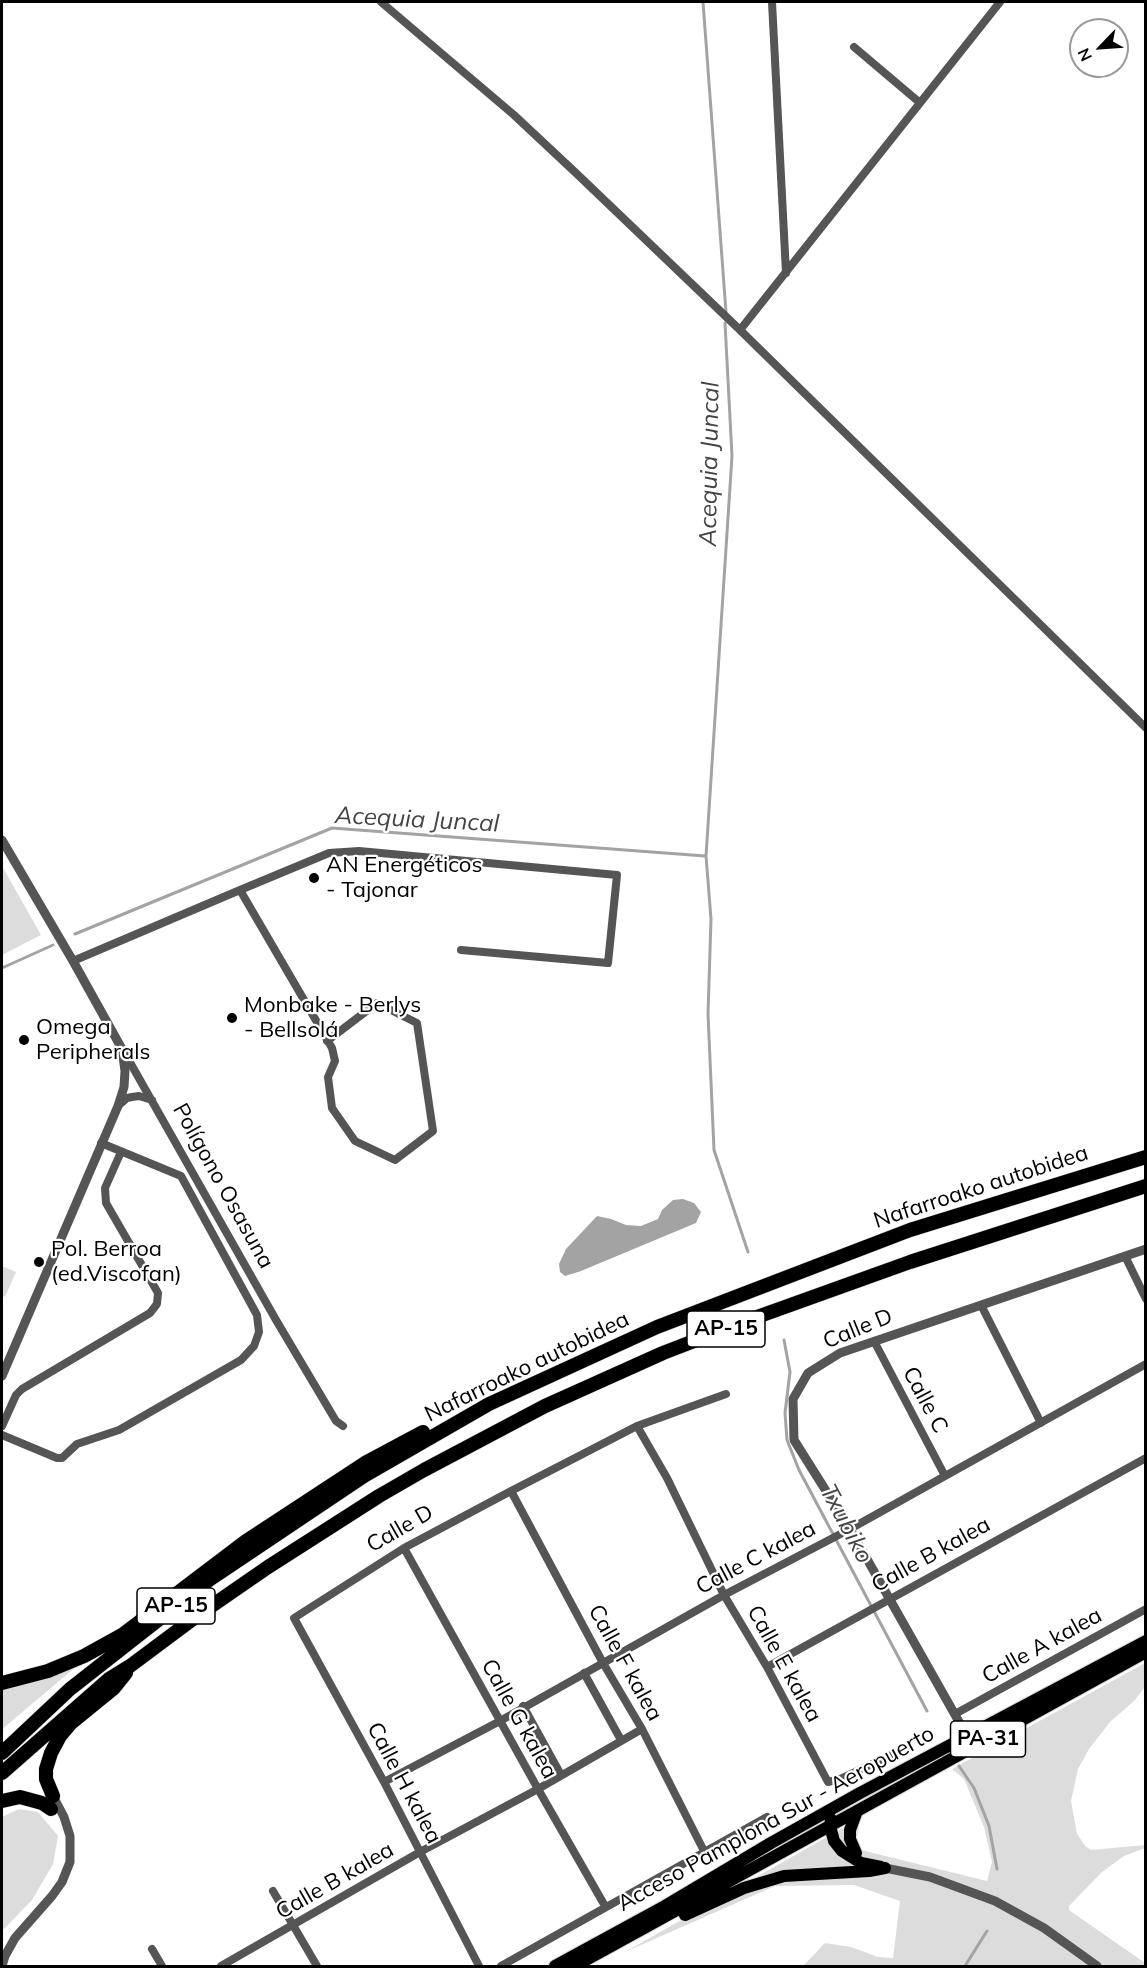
<!DOCTYPE html>
<html>
<head>
<meta charset="utf-8">
<style>
  body { margin:0 }
  #map { position:relative; width:1147px; height:1968px; overflow:hidden; background:#fff; font-family:Mulish,sans-serif }
  canvas { display:block }
  .frame { position:absolute; inset:0; border:3px solid #000; pointer-events:none }
  .north { position:absolute; left:1069px; top:18px; width:60px; height:60px; box-sizing:border-box; background:#fff; border:2px solid #999; border-radius:50%; rotate:245deg; font-size:16px; font-weight:700; line-height:24px; text-align:center; color:#000 }
  .north::after { content:''; display:block; margin:auto; width:21px; height:27px; background:#000; clip-path:polygon(50% 0,100% 100%,50% 72%,0 100%) }
</style>
</head>
<body>
<div id="map">
<canvas width="1147" height="1968"></canvas>
<div class="frame"></div>
<div class="north">N</div>
</div>
<script>
const context = document.querySelector('canvas').getContext('2d');
context.lineJoin = 'round';
function fill(path, color) {
  context.fillStyle = color;
  context.fill(path, 'evenodd');
}
function poly(rows) {
  const path = new Path2D();
  for (const r of rows) {
    path.moveTo(r[0], r[1]);
    for (let i = 2; i < r.length; i += 2) path.lineTo(r[i], r[i + 1]);
  }
  return path;
}
function strokePath(path, color, width, dash) {
  context.strokeStyle = color;
  context.lineWidth = width;
  context.lineCap = dash ? 'butt' : 'round';
  context.setLineDash(dash || []);
  context.stroke(path);
}
function write(font, color, halo, rows, align = 'center') {
  context.font = font + ' Mulish,sans-serif';
  context.lineWidth = 4.5;
  context.setLineDash([]);
  context.textBaseline = 'middle';
  context.strokeStyle = halo;
  context.fillStyle = color;
  for (const [text, x, y, turn = 0] of rows) {
    context.save();
    context.translate(x, y);
    context.rotate((+turn || 0) * Math.PI / 180);
    context.textAlign = isNaN(turn) ? turn : align;
    if (halo) context.strokeText(text, 0, 0);
    context.fillText(text, 0, 0);
    context.restore();
  }
}
fill(poly([
  [2,866,41,935,2,955],
  [2,1266,16,1272,5,1297,2,1295],
  [1145,1663,1145,1687,1134,1701,1110,1722,1089,1749,1078,1769,1071,1801,1077,1834,1085,1846,1091,1850,1145,1845,1145,1848,1124,1856,1102,1872,1069,1906,1069,1910,1145,1963,1145,1966,803,1966,825,1943,851,1947,878,1957,893,1958,900,1901,854,1885,775,1886,625,1952,860,1818,857,1838,861,1850,987,1881,992,1862,984,1827,964,1779,952,1769],
  [77,1666,7,1725,2,1730,2,1687,36,1681],
  [19,1809,38,1812,58,1836,53,1864,32,1900,2,1931,2,1817]
]), '#dcdcdc');
fill(poly([
  [683,1199,694,1203,701,1212,696,1223,581,1271,565,1276,560,1272,559,1264,566,1249,597,1216,611,1219,626,1225,641,1226,658,1219,662,1210,673,1200]
]), '#a3a3a3');
strokePath(poly([
  [703,2,726,312],
  [725,323,732,456,706,856,711,919,708,1014,714,1150,748,1252],
  [75,934,332,828,705,856],
  [2,968,53,945],
  [784,1340,790,1372,785,1413,787,1440,799,1470,927,1711],
  [959,1766,974,1788,989,1826,997,1869],
  [965,1966,987,1931]
]), '#a3a3a3', 3);
const trunk = poly([
  [831,1819,830,1826,834,1841,842,1851,861,1863,881,1867],
  [856,1853,850,1839,850,1830,857,1811],
  [685,1915,744,1888,784,1876,869,1871,885,1868],
  [555,1966,665,1906,771,1843,860,1793,1146,1641],
  [575,1966,1146,1652]
]);
const motorway = poly([
  [2,1683,48,1671,84,1656,122,1635,246,1541,365,1463,423,1432],
  [2,1753,70,1689,209,1580,364,1476,489,1404,657,1327,910,1230,1146,1157],
  [2,1773,109,1679,130,1666,197,1616,268,1567,379,1496,424,1470,545,1406,663,1353,743,1322,910,1262,1146,1186],
  [53,1796,46,1779,46,1769,51,1753,60,1736,71,1723,114,1688,126,1673],
  [2,1801,20,1797,42,1803,51,1809]
]);
strokePath(trunk, '#dbdbdb', 14);
strokePath(motorway, '#dbdbdb', 15);
strokePath(poly([
  [381,2,514,115,577,174,740,330,1146,728],
  [772,2,786,273],
  [854,47,919,102],
  [740,330,1000,2],
  [73,961,240,890],
  [327,1041,377,1003,417,1023,433,1131,395,1160,355,1141,332,1108,328,1077,335,1061,332,1048,240,890,329,853,359,851,617,875,608,963,461,950],
  [123,1050,276,1320,336,1421,343,1426],
  [119,1105,127,1098,132,1097,139,1096,152,1100],
  [1125,1256,1146,1299],
  [981,1305,1041,1423],
  [874,1341,945,1476],
  [2,1426,16,1395,22,1389,150,1313,157,1304,158,1293,106,1203,105,1188,121,1152],
  [637,1426,667,1478,724,1595,767,1667,828,1782,840,1779,904,1749],
  [2,1435,57,1458,62,1458,77,1444,119,1430,241,1360,254,1346,259,1332,257,1315,181,1176,101,1143],
  [511,1491,603,1663,642,1729,705,1853],
  [404,1548,538,1789,605,1906],
  [767,1667,1146,1458],
  [584,1673,621,1740],
  [523,1706,561,1775],
  [955,1714,1146,1609],
  [384,1782,500,1721,724,1595,850,1529,1146,1364],
  [273,1891,317,1966],
  [152,1949,162,1966],
  [221,1966,420,1852,538,1789,642,1729],
  [479,1966,384,1782,294,1618,404,1548,511,1491,637,1426,726,1394],
  [501,1966,767,1817]
]), '#555', 8);
strokePath(poly([
  [2,840,73,961,122,1049,125,1071,124,1087,118,1106,2,1376],
  [967,1736,850,1529,794,1440,793,1399,808,1373,840,1353,1146,1249],
  [885,1868,930,1877,995,1901,1044,1928,1097,1966],
  [2,1966,5,1956,15,1938,52,1896,62,1882,70,1862,70,1836,64,1817,53,1796]
]), '#555', 9);
strokePath(trunk, '#000', 12);
strokePath(motorway, '#000', 14);
for (const [x, y, r, color] of [
  [314,878,6,"#000"],
  [232,1018,6,"#000"],
  [24,1040,6,"#000"],
  [39,1262,6,"#000"]
]) {
  const dot = new Path2D();
  dot.arc(x, y, r, 0, 2 * Math.PI);
  context.fillStyle = color;
  context.fill(dot);
  strokePath(dot, '#fff', 2);
}
for (const [x, y, w] of [
  [726,1329,78],
  [176,1606,78],
  [988,1739,75]
]) {
  const box = new Path2D();
  box.roundRect(x - w / 2, y - 18, w, 36, 4.5);
  context.fillStyle = '#fff';
  context.fill(box);
  strokePath(box, '#000', 1.5);
}
write('bold 21px', '#000', null, [
  ["AP-15",726,1329],
  ["AP-15",176,1606],
  ["PA-31",988,1739]
]);
write('22px', '#000', '#fff', [
  ["AN Energéticos",326,865],
  ["- Tajonar",326,890],
  ["Monbake - Berlys",244,1005],
  ["- Bellsolá",244,1030],
  ["Omega",36,1027],
  ["Peripherals",36,1052],
  ["Pol. Berroa",51,1249],
  ["(ed.Viscofan)",51,1274]
], 'left');
write('22px', '#000', '#fff', [
  ["Polígono Osasuna",223,1186,61],
  ["Nafarroako autobidea",981,1187,-18],
  ["Calle D",858,1329,-22],
  ["Nafarroako autobidea",527,1367,-26],
  ["Calle C",925,1400,62],
  ["Calle D",400,1529,-30],
  ["Calle B kalea",931,1555,-29],
  ["Calle C kalea",756,1558,-28],
  ["Calle A kalea",1042,1646,-29],
  ["Calle F kalea",625,1663,61],
  ["Calle E kalea",784,1664,61],
  ["Calle G kalea",519,1719,61],
  ["Calle H kalea",404,1783,62],
  ["Acceso Pamplona Sur - Aeropuerto",776,1819,-29],
  ["Calle B kalea",335,1881,-30]
]);
write('italic 24px', '#444', '#fff', [
  ["Acequia Juncal",710,464,-89],
  ["Acequia Juncal",417,820,3],
  ["Txubiko",846,1524,62]
]);
</script>
</body>
</html>
